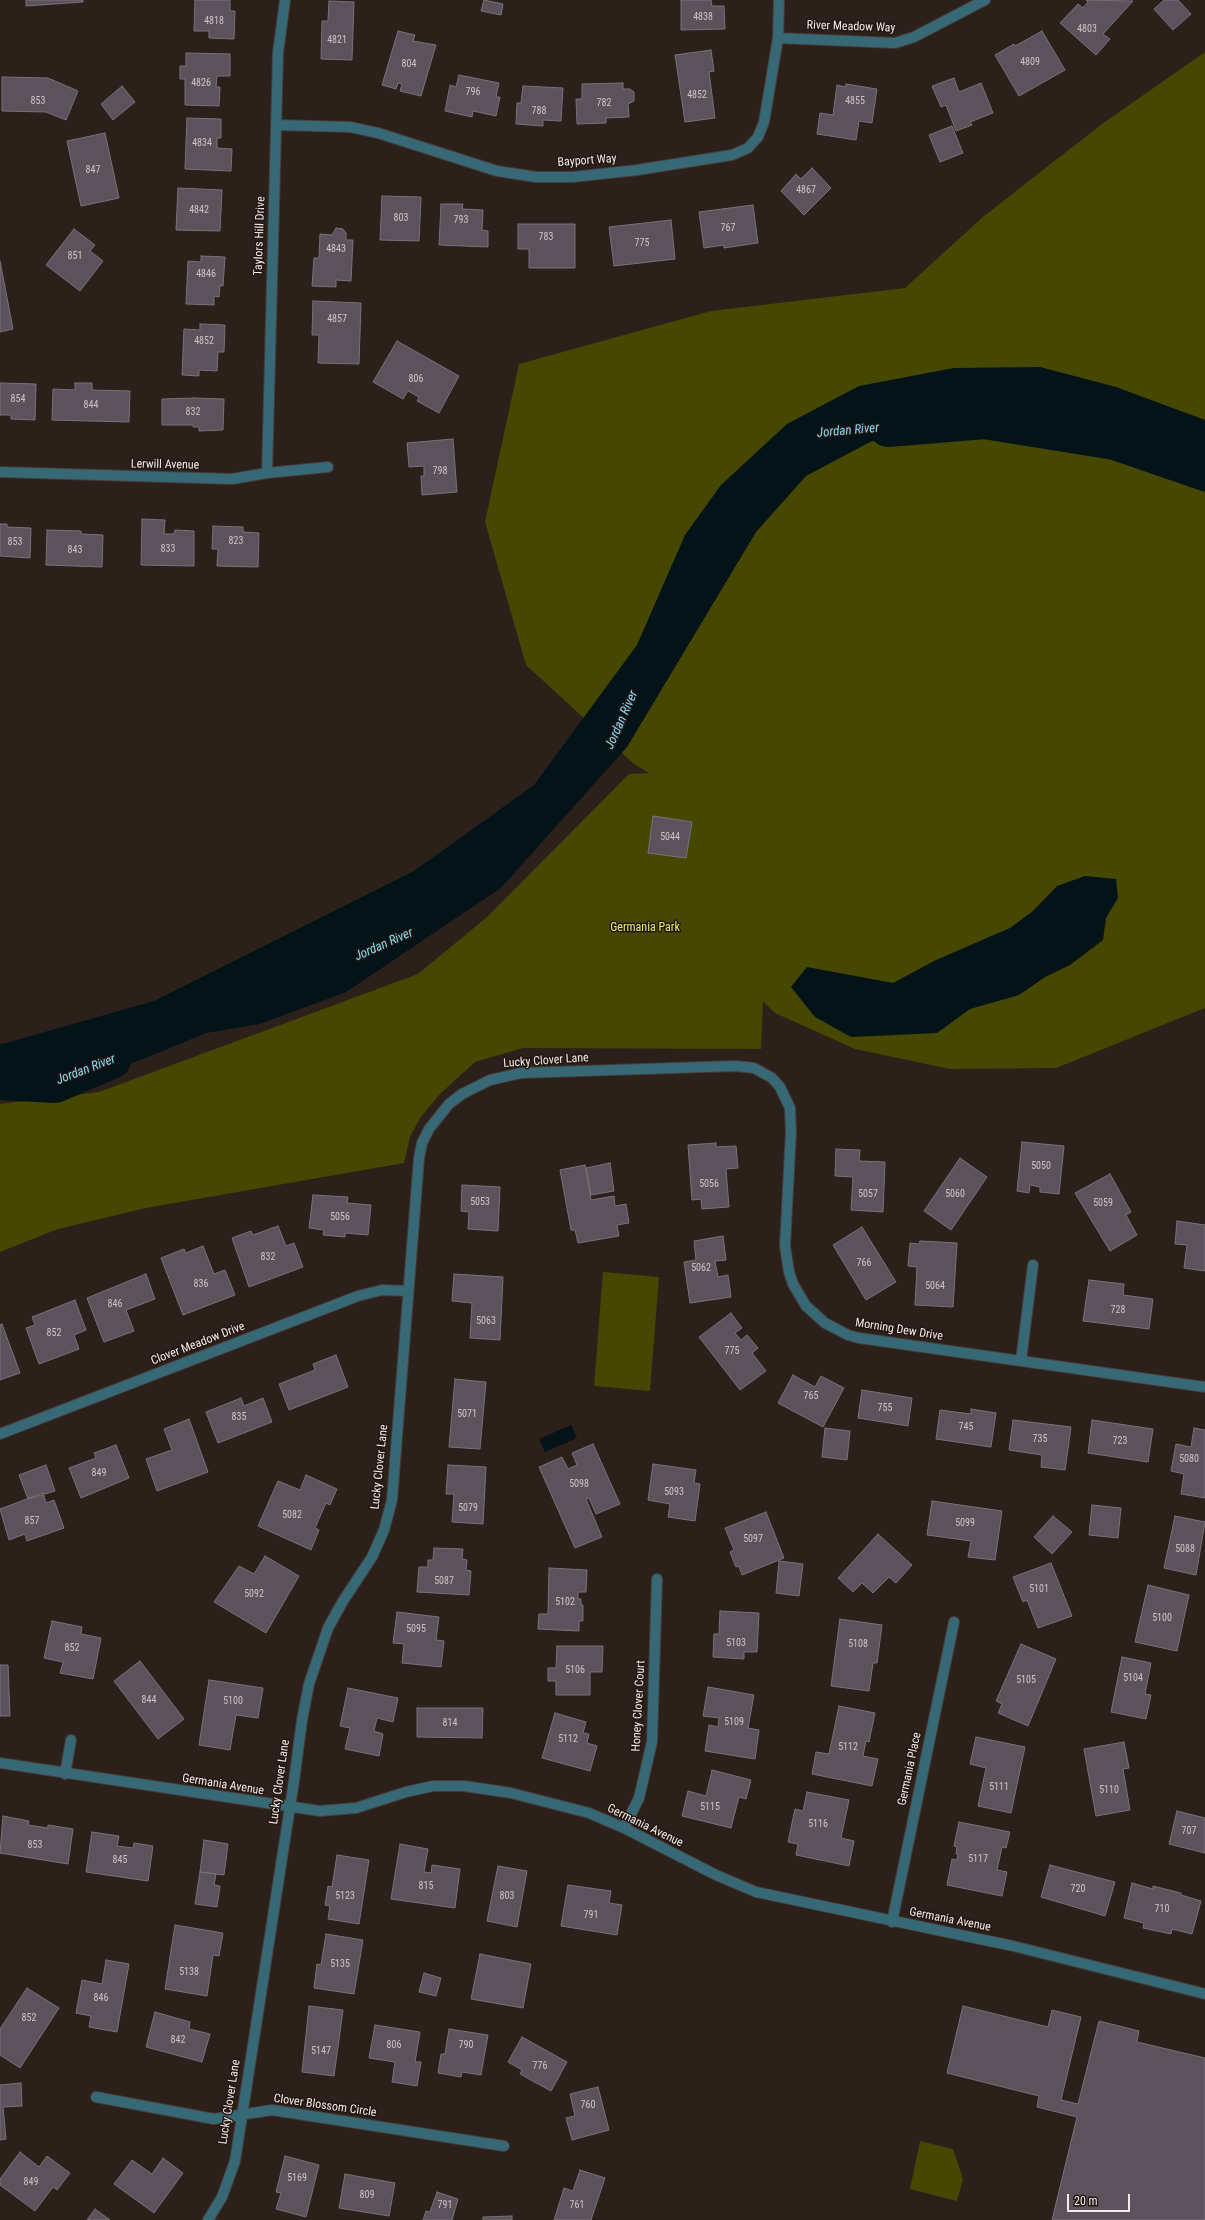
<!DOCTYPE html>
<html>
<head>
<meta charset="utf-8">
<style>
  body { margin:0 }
  #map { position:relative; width:1205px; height:2220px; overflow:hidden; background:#2c201b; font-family:"Roboto Condensed",sans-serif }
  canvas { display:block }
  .scale { position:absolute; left:1067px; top:2194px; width:63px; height:18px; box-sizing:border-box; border:2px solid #f3ebe7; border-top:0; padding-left:5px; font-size:12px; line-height:14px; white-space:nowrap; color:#f3ebe7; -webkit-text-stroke:3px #221712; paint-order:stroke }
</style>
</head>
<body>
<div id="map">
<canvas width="1205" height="2220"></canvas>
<div class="scale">20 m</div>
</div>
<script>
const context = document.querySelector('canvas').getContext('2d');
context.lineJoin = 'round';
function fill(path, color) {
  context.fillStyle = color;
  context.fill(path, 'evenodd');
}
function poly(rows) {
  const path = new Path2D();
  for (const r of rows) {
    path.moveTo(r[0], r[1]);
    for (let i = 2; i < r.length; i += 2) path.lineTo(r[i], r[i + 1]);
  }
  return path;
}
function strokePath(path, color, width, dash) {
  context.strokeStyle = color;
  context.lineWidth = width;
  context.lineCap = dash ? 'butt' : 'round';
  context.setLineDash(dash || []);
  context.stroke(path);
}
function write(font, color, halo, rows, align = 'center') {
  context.font = font + ' "Roboto Condensed",sans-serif';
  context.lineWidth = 3;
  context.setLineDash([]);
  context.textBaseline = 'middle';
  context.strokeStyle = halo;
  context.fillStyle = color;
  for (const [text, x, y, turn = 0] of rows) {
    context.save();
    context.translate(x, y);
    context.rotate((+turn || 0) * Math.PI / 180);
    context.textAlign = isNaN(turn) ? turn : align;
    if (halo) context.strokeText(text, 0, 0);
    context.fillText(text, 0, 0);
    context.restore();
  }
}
fill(poly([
  [1205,52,1205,1008,1056,1068,950,1069,855,1049,775,1013,763,1001,761,1049,523,1048,475,1062,440,1094,420,1118,410,1137,404,1163,146,1208,58,1229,0,1252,0,1104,99,1092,418,974,487,917,629,774,649,773,634,764,526,665,485,522,519,364,711,311,905,288,984,216,1102,124],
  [603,1272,659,1277,650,1391,594,1386],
  [920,2141,953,2149,963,2179,957,2201,910,2189]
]), '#464700');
fill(poly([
  [1040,367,1116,387,1205,420,1205,492,1053,428,946,422,870,442,806,476,756,532,627,747,501,888,346,992,260,1024,206,1033,121,1068,0,1094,0,1044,6,1043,154,1001,414,871,534,785,637,645,685,535,721,485,787,424,859,386,954,368],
  [1085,876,1116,879,1118,898,1106,918,1103,940,1070,965,1045,977,1019,995,970,1009,937,1033,851,1037,815,1017,791,987,807,967,893,983,936,960,1010,928,1033,911,1057,886],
  [571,1425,577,1438,545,1452,539,1439]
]), '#031318');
strokePath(poly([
  [888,428,984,420,1115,441,1205,472],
  [0,1081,55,1084,112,1060]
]), '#031318', 38);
const building = poly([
  [26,0,83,0,83,2,26,6,26,0],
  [195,0,230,0,230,11,235,11,234,39,209,38,209,31,194,31,195,0],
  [484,0,503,4,501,15,481,11,484,0],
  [681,0,711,0,712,6,724,6,725,29,681,30,681,0],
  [1086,0,1133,1,1103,34,1110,39,1096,55,1060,23,1078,4,1083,8,1088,2,1086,0],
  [1164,0,1178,0,1191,14,1173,30,1154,9,1164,0],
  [329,1,354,2,352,60,321,59,322,21,328,21,329,1],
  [398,31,415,35,413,41,436,45,421,96,400,91,402,84,398,83,396,89,382,85,398,31],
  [1042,31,1065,70,1019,96,995,55,1014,44,1015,46,1042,31],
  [711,50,714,71,709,72,715,118,685,122,675,55,711,50],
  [186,53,230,54,230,76,217,76,216,87,220,87,219,106,185,105,185,79,180,79,180,66,186,66,186,53],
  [459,75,499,83,496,97,500,97,496,116,473,111,472,117,445,111,450,85,456,87,459,75],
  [2,77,48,78,78,91,66,120,46,112,2,111,2,77],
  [954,78,959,92,981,83,993,113,970,122,972,125,956,131,946,105,941,107,932,86,954,78],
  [623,83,623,89,630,89,634,92,634,101,628,104,629,117,606,118,606,123,577,124,576,99,582,99,582,84,623,83],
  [846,84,877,89,872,123,859,121,856,140,817,134,820,113,833,115,837,85,846,87,846,84],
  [122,86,135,102,113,120,101,104,122,86],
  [523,86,563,88,561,121,543,120,543,126,516,124,517,103,521,103,523,86],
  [187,118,221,119,221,138,217,138,217,148,232,149,231,171,185,169,187,118],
  [952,126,963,153,940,162,929,135,952,126],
  [105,133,119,198,81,206,67,141,105,133],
  [812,168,831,188,804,215,781,191,796,174,801,179,812,168],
  [178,188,222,190,220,231,176,230,178,188],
  [382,196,421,197,419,241,380,240,382,196],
  [441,204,463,204,462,209,483,210,482,230,488,231,488,247,439,245,441,204],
  [753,205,758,243,724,248,724,245,704,248,699,212,753,205],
  [671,220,675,259,614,266,609,227,671,220],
  [518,224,575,224,575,268,529,268,529,249,518,249,518,224],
  [336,228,343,229,346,233,346,240,353,240,351,281,336,280,336,287,312,286,314,258,319,258,320,234,332,235,336,228],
  [74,229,95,245,90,251,103,261,80,291,46,265,74,229],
  [201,256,225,257,223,286,220,285,219,297,214,296,214,305,186,304,188,261,201,262,201,256],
  [0,261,13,329,0,332,0,261],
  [313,301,361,303,359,364,318,363,319,335,312,335,313,301],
  [200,324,225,325,224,352,218,352,217,371,199,370,199,376,182,375,184,329,200,330,200,324],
  [397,341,459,376,439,413,417,401,419,397,408,391,403,399,373,382,397,341],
  [0,383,36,384,35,420,11,419,11,415,0,415,0,383],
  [75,383,92,383,92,390,130,391,129,422,52,420,53,389,75,390,75,383],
  [194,398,224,399,223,430,199,431,199,427,193,427,193,425,162,425,162,399,194,398],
  [453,439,457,492,422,495,421,476,424,476,424,466,409,467,407,443,453,439],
  [142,519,165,520,164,534,174,534,175,530,194,531,194,566,141,565,142,519],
  [0,524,7,524,7,527,31,528,30,558,0,556,0,524],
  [213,526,243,527,243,532,259,533,258,567,217,566,218,549,212,549,213,526],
  [47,530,81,531,81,534,103,535,102,567,46,565,47,530],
  [653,816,692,822,686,858,648,853,653,816],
  [1022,1142,1064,1146,1059,1194,1040,1192,1040,1187,1030,1185,1029,1193,1017,1191,1022,1142],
  [716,1143,716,1147,736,1146,738,1168,726,1169,729,1207,702,1209,701,1199,692,1200,688,1145,716,1143],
  [836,1149,860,1150,859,1161,885,1162,883,1212,851,1210,853,1177,835,1176,836,1149],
  [960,1158,987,1177,951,1230,924,1211,960,1158],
  [610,1163,614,1191,591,1195,586,1168,610,1163],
  [585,1165,591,1200,614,1196,615,1206,626,1204,629,1223,617,1225,619,1236,578,1243,575,1230,571,1230,560,1170,585,1165],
  [1110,1174,1131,1212,1126,1215,1137,1235,1110,1251,1075,1193,1110,1174],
  [462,1185,500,1187,498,1231,468,1229,469,1212,461,1211,462,1185],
  [313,1195,348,1197,347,1203,371,1205,368,1235,345,1233,345,1237,323,1235,324,1230,309,1228,313,1195],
  [1177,1221,1205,1225,1205,1271,1184,1268,1187,1245,1175,1244,1177,1221],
  [278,1226,286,1246,294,1243,303,1267,249,1287,232,1238,251,1231,253,1235,278,1226],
  [862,1227,896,1282,866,1300,833,1245,862,1227],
  [723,1236,726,1260,715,1261,718,1277,728,1275,731,1297,690,1303,684,1262,696,1260,694,1241,723,1236],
  [920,1241,957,1243,953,1307,915,1305,917,1267,908,1266,910,1243,919,1244,920,1241],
  [203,1246,214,1274,225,1270,235,1295,183,1315,161,1258,184,1249,186,1253,203,1246],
  [146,1274,155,1299,126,1310,134,1331,104,1342,87,1298,146,1274],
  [454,1274,503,1277,500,1340,470,1338,472,1303,452,1301,454,1274],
  [1089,1280,1124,1284,1123,1295,1153,1299,1149,1329,1083,1321,1089,1280],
  [75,1300,86,1330,74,1335,79,1349,39,1364,26,1328,35,1325,32,1317,75,1300],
  [731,1313,742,1328,735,1333,741,1340,747,1335,758,1348,752,1353,766,1371,740,1390,699,1337,731,1313],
  [2,1324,20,1373,0,1380,0,1325,2,1324],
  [336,1355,348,1387,289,1410,279,1384,315,1370,313,1364,336,1355],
  [793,1375,815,1387,821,1376,844,1388,823,1427,778,1403,793,1375],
  [455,1379,486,1382,480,1449,449,1447,455,1379],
  [862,1390,912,1398,908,1426,858,1418,862,1390],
  [241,1398,244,1406,263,1398,272,1422,218,1443,206,1412,241,1398],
  [971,1409,996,1413,991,1447,936,1439,940,1410,971,1414,971,1409],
  [189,1419,208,1472,157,1491,146,1459,172,1450,164,1429,189,1419],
  [1013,1420,1071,1427,1065,1470,1041,1467,1042,1455,1009,1450,1013,1420],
  [1092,1420,1153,1429,1148,1462,1088,1453,1092,1420],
  [825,1428,850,1431,847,1460,822,1457,825,1428],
  [1194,1428,1205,1430,1205,1498,1181,1494,1184,1474,1171,1471,1176,1444,1191,1447,1194,1428],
  [593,1444,620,1504,596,1514,589,1498,586,1499,602,1537,575,1548,539,1467,562,1457,568,1469,577,1465,572,1453,593,1444],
  [116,1445,129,1478,81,1498,69,1468,96,1458,94,1453,116,1445],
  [653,1464,696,1470,694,1483,700,1484,695,1521,668,1517,670,1504,648,1500,653,1464],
  [46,1465,55,1491,28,1499,19,1475,46,1465],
  [448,1465,486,1467,483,1524,452,1522,454,1494,446,1494,448,1465],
  [306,1475,337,1489,330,1505,326,1503,315,1528,319,1530,311,1550,258,1526,278,1481,300,1490,306,1475],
  [43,1493,46,1503,54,1500,64,1528,27,1541,25,1534,9,1540,0,1509,43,1493],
  [932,1501,1002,1511,995,1560,968,1557,971,1541,927,1535,932,1501],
  [1092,1505,1121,1508,1118,1538,1089,1535,1092,1505],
  [766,1512,784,1558,742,1575,739,1566,736,1567,730,1552,734,1550,725,1528,766,1512],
  [1053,1516,1072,1532,1052,1554,1034,1537,1053,1516],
  [1175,1516,1205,1522,1196,1575,1164,1568,1175,1516],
  [878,1534,912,1565,896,1583,889,1577,873,1593,862,1583,853,1592,838,1578,878,1534],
  [434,1548,463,1549,462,1559,467,1560,466,1570,471,1571,469,1595,417,1592,419,1567,428,1567,428,1560,433,1560,434,1548],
  [265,1556,299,1576,266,1633,214,1602,239,1566,254,1574,265,1556],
  [779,1561,803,1564,799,1596,776,1593,779,1561],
  [1051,1563,1072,1616,1038,1628,1027,1600,1023,1602,1013,1577,1051,1563],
  [549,1568,587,1570,586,1592,578,1592,578,1599,581,1599,581,1605,583,1605,583,1621,579,1621,579,1631,538,1629,539,1614,548,1614,549,1568],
  [1148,1585,1189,1595,1177,1651,1135,1642,1148,1585],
  [720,1611,759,1613,757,1652,744,1652,744,1659,713,1657,714,1634,719,1634,720,1611],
  [397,1612,439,1617,436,1640,444,1641,441,1667,402,1663,404,1644,393,1643,397,1612],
  [840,1619,882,1625,877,1663,873,1663,869,1691,831,1686,840,1619],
  [52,1621,82,1627,81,1634,101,1638,93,1679,60,1673,63,1662,44,1658,52,1621],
  [1021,1644,1056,1659,1028,1726,998,1713,1002,1704,996,1701,1021,1644],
  [557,1646,603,1646,602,1672,590,1672,590,1695,556,1695,556,1681,548,1681,548,1668,556,1668,557,1646],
  [1122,1657,1151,1663,1145,1694,1151,1695,1146,1719,1111,1712,1122,1657],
  [140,1661,184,1719,158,1739,114,1681,140,1661],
  [0,1665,8,1665,10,1716,0,1716,0,1665],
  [209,1680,263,1688,258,1718,236,1715,230,1750,199,1745,209,1680],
  [708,1687,754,1695,748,1728,759,1730,755,1759,705,1751,709,1725,718,1727,719,1718,703,1716,708,1687],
  [348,1688,398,1698,393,1722,377,1718,374,1731,383,1734,379,1756,345,1749,350,1728,340,1726,348,1688],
  [839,1706,875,1713,869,1742,866,1741,863,1756,878,1759,872,1786,812,1774,816,1752,829,1754,839,1706],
  [417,1708,483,1708,482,1738,417,1737,417,1708],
  [555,1713,586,1722,583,1733,589,1734,587,1743,597,1746,590,1771,542,1758,555,1713],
  [976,1737,1025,1747,1011,1813,978,1806,986,1768,970,1764,976,1737],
  [1124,1742,1129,1768,1123,1769,1130,1810,1096,1816,1084,1749,1124,1742],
  [712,1770,751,1780,746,1799,739,1797,731,1828,682,1816,688,1791,706,1796,712,1770],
  [807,1792,849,1800,841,1838,854,1841,849,1866,796,1855,798,1844,788,1842,795,1809,803,1811,807,1792],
  [1177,1811,1205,1818,1205,1853,1169,1844,1177,1811],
  [3,1816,29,1821,28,1825,48,1828,48,1825,73,1829,68,1864,0,1853,3,1816],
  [959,1822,1010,1832,1006,1848,1002,1847,997,1870,1007,1872,1002,1896,947,1885,952,1859,957,1860,958,1854,956,1854,957,1847,954,1846,959,1822],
  [92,1832,119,1836,117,1846,133,1848,134,1843,153,1846,148,1881,86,1872,92,1832],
  [204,1840,228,1844,224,1875,200,1872,204,1840],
  [400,1844,428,1849,424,1872,431,1873,432,1865,460,1869,455,1908,391,1899,400,1844],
  [337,1855,369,1860,359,1924,328,1919,330,1906,325,1905,328,1886,332,1887,337,1855],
  [1050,1865,1115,1882,1105,1916,1041,1897,1050,1865],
  [498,1866,527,1871,517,1927,487,1921,498,1866],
  [200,1872,216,1874,214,1885,220,1886,217,1907,195,1904,200,1872],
  [1132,1883,1153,1889,1153,1886,1181,1893,1181,1895,1201,1901,1192,1934,1172,1929,1171,1934,1143,1928,1144,1923,1124,1918,1132,1883],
  [568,1885,611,1891,609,1903,622,1905,617,1935,561,1926,568,1885],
  [175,1925,223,1933,219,1956,213,1955,207,1996,165,1989,175,1925],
  [326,1934,363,1940,354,1994,314,1988,317,1964,321,1965,326,1934],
  [480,1954,531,1964,523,2008,471,1999,480,1954],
  [106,1960,129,1964,117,2032,89,2027,91,2016,76,2013,82,1980,102,1984,106,1960],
  [424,1973,441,1978,436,1996,419,1992,424,1973],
  [27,1988,59,2008,20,2068,0,2055,0,2029,27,1988],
  [309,2006,343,2010,334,2076,302,2072,309,2006],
  [963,2006,1048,2027,1052,2010,1081,2017,1061,2100,1078,2104,1099,2021,1139,2031,1137,2042,1205,2058,1205,2220,1052,2220,1077,2117,1037,2107,1039,2096,947,2073,963,2006],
  [155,2012,190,2022,189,2029,210,2034,202,2062,146,2047,155,2012],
  [375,2025,420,2032,415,2062,421,2062,417,2086,392,2082,395,2062,369,2058,375,2025],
  [449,2029,488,2035,481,2075,462,2072,461,2077,438,2073,441,2054,445,2054,449,2029],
  [522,2037,567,2062,551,2091,520,2074,522,2070,508,2062,522,2037],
  [21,2083,22,2106,3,2107,6,2139,0,2140,0,2085,21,2083],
  [598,2087,609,2130,572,2140,566,2118,575,2116,570,2094,598,2087],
  [20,2152,39,2167,47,2156,70,2173,57,2190,53,2187,35,2211,0,2185,0,2179,20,2152],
  [285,2156,319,2165,306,2217,276,2209,281,2193,276,2192,285,2156],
  [163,2158,183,2173,154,2213,114,2184,132,2160,152,2174,163,2158],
  [580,2170,605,2178,591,2220,554,2220,564,2188,573,2191,580,2170],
  [345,2174,395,2183,389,2216,339,2208,345,2174],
  [437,2192,458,2199,452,2220,423,2220,426,2211,430,2212,437,2192],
  [95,2209,110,2220,87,2220,95,2209],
  [512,2216,512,2220,483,2220,483,2217,512,2216]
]);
fill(building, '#5c525c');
strokePath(building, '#7b717b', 1);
const minor = poly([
  [778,38,895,43,914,37,985,0],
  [277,125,350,127,378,133,497,171,536,177,573,177,637,170,732,155,748,148,758,137,764,122,778,38,779,0],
  [0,472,232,479,267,473,328,467],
  [267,473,278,53,285,0],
  [1021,1361,1033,1265],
  [0,1434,358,1296,382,1290,408,1291],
  [0,1763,320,1811,356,1808,406,1792,433,1786,464,1786,511,1793,589,1813,624,1828,716,1875,756,1892,1013,1946,1205,1994],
  [65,1774,71,1740],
  [624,1828,639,1798,652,1742,657,1579],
  [892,1922,954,1622],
  [96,2097,214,2119,272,2110,504,2146],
  [208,2220,222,2197,235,2161,294,1781,302,1720,309,1684,328,1628,343,1601,372,1557,384,1530,392,1500,419,1158,422,1143,429,1129,449,1104,462,1094,490,1080,521,1073,735,1066,754,1068,772,1078,780,1087,790,1108,791,1132,785,1246,789,1272,793,1284,806,1306,825,1323,848,1335,859,1338,1205,1387]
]);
strokePath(minor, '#483c38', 12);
strokePath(minor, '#376875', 10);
write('10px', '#cdc5c4', null, [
  ["4838",703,17],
  ["4818",214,21],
  ["4803",1087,29],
  ["4821",337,40],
  ["4809",1030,62],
  ["804",409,64],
  ["4826",201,83],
  ["796",473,92],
  ["4852",697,95],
  ["853",38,101],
  ["4855",855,101],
  ["782",604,103],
  ["788",539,111],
  ["4834",202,143],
  ["847",93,170],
  ["4867",806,190],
  ["4842",199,210],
  ["803",401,218],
  ["793",461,220],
  ["767",728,228],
  ["783",546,237],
  ["775",642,243],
  ["4843",336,249],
  ["851",75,256],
  ["4846",206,274],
  ["4857",337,319],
  ["4852",204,341],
  ["806",416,379],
  ["854",18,399],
  ["844",91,405],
  ["832",193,412],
  ["798",440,471],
  ["823",236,541],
  ["853",15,542],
  ["833",168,549],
  ["843",75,550],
  ["5044",670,837],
  ["5050",1041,1166],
  ["5056",709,1184],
  ["5057",868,1194],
  ["5060",955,1194],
  ["5053",480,1202],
  ["5059",1103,1203],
  ["5056",340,1217],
  ["832",268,1257],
  ["766",864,1263],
  ["5062",701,1268],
  ["836",201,1284],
  ["5064",935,1286],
  ["846",115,1304],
  ["728",1118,1310],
  ["5063",486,1321],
  ["852",54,1333],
  ["775",732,1351],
  ["765",811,1396],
  ["755",885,1408],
  ["5071",467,1414],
  ["835",239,1417],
  ["745",966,1427],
  ["735",1040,1439],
  ["723",1120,1441],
  ["5080",1189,1459],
  ["849",99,1473],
  ["5098",579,1484],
  ["5093",674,1492],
  ["5079",468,1508],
  ["5082",292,1515],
  ["857",32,1521],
  ["5099",965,1523],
  ["5097",753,1539],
  ["5088",1185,1549],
  ["5087",444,1581],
  ["5101",1039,1589],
  ["5092",254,1594],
  ["5102",565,1602],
  ["5100",1162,1618],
  ["5095",416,1629],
  ["5103",736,1643],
  ["5108",858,1644],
  ["852",72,1648],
  ["5106",575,1670],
  ["5104",1133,1678],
  ["5105",1026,1680],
  ["844",149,1700],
  ["5100",233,1701],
  ["5109",734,1722],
  ["814",450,1723],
  ["5112",568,1739],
  ["5112",848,1747],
  ["5111",999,1787],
  ["5110",1109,1790],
  ["5115",710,1807],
  ["5116",818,1824],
  ["707",1189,1831],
  ["853",35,1845],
  ["5117",978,1859],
  ["845",120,1860],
  ["815",426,1886],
  ["720",1078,1889],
  ["5123",345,1896],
  ["803",507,1896],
  ["710",1162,1909],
  ["791",591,1915],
  ["5135",340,1964],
  ["5138",189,1972],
  ["846",101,1998],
  ["852",29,2018],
  ["842",178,2040],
  ["806",394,2045],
  ["790",466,2045],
  ["5147",321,2051],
  ["776",540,2066],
  ["760",588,2105],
  ["5169",297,2178],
  ["849",31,2182],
  ["809",367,2195],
  ["791",445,2205],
  ["761",577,2205]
]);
write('12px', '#f3ebe7', '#221712', [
  ["River Meadow Way",851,27,2],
  ["Bayport Way",587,161,-4],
  ["Taylors Hill Drive",260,236,-88],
  ["Lerwill Avenue",165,465,1],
  ["Lucky Clover Lane",546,1061,-4],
  ["Morning Dew Drive",899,1330,9],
  ["Clover Meadow Drive",198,1344,-21],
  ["Lucky Clover Lane",380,1467,-84],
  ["Honey Clover Court",639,1706,-87],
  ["Germania Place",910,1769,-78],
  ["Lucky Clover Lane",280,1782,-82],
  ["Germania Avenue",223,1785,9],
  ["Germania Avenue",645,1826,26],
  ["Germania Avenue",950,1920,11],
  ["Lucky Clover Lane",230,2102,-81],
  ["Clover Blossom Circle",325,2106,8]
]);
write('12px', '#e9ec65', '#221712', [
  ["Germania Park",645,928]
]);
write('italic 13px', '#83dbf8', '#221712', [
  ["Jordan River",848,431,-5],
  ["Jordan River",622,720,-66],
  ["Jordan River",384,945,-24],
  ["Jordan River",86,1070,-21]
]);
</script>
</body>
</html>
